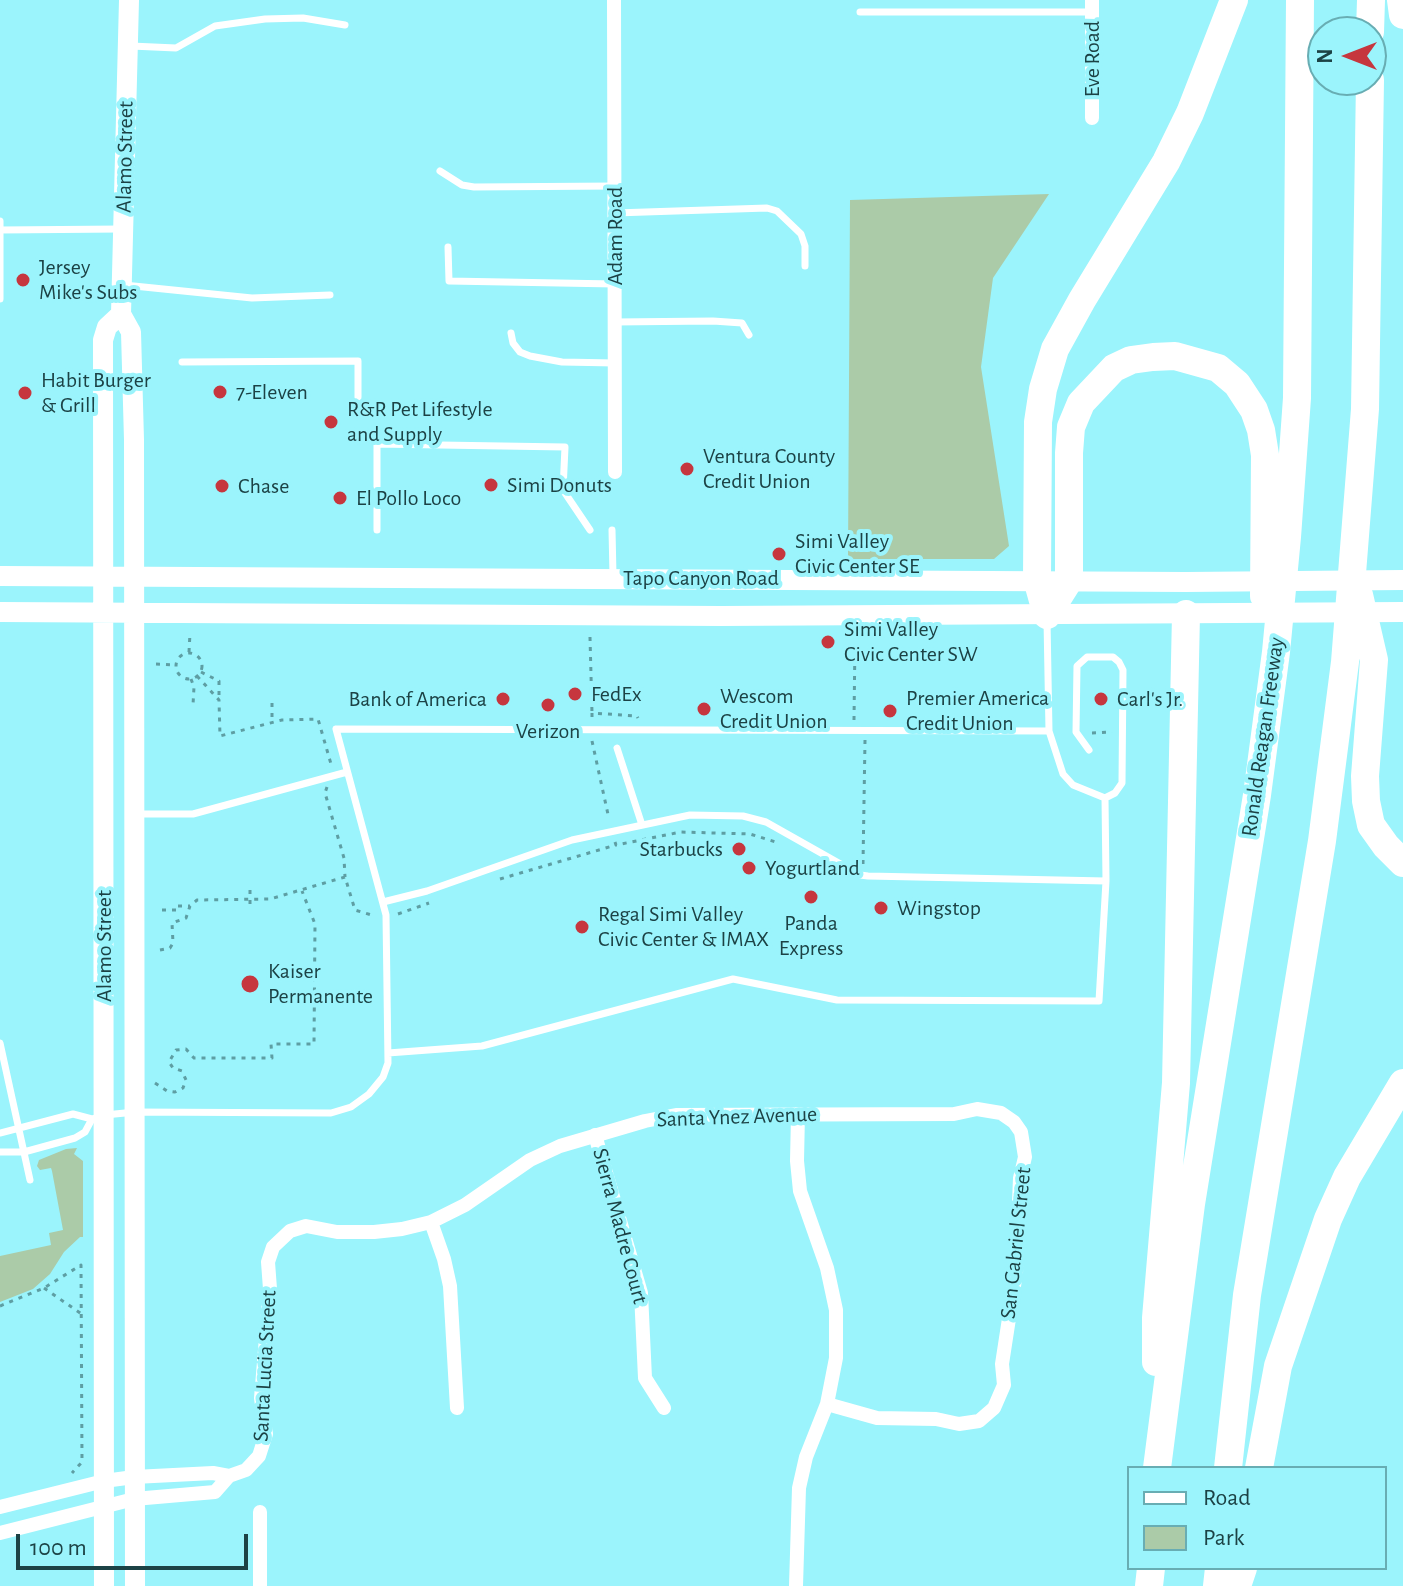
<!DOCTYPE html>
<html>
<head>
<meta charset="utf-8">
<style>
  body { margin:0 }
  #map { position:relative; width:1403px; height:1586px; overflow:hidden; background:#9bf4fc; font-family:"Alegreya Sans",sans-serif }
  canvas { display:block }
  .legend { position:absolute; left:1127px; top:1466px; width:260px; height:104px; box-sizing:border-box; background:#9bf4fc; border:2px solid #68adb3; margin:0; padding:10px 14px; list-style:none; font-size:24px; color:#1c4245 }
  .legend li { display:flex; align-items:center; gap:16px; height:40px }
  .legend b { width:40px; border:2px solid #68adb3 }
  .north { position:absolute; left:1307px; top:16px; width:80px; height:80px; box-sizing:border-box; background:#9bf4fc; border:2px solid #68adb3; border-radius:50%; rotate:270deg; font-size:22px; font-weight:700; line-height:32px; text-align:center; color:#1c4245 }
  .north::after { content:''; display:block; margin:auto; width:28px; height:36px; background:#c6363e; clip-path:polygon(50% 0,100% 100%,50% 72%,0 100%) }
  .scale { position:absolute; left:16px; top:1534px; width:232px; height:36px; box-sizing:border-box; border:4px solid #1c4245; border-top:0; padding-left:10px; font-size:24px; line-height:28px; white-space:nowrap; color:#1c4245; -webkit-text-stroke:6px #9bf4fc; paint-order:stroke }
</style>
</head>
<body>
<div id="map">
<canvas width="1403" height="1586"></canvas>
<ul class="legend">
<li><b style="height:10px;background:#fff"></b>Road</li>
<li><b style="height:22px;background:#abcba8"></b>Park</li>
</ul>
<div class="north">N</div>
<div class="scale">100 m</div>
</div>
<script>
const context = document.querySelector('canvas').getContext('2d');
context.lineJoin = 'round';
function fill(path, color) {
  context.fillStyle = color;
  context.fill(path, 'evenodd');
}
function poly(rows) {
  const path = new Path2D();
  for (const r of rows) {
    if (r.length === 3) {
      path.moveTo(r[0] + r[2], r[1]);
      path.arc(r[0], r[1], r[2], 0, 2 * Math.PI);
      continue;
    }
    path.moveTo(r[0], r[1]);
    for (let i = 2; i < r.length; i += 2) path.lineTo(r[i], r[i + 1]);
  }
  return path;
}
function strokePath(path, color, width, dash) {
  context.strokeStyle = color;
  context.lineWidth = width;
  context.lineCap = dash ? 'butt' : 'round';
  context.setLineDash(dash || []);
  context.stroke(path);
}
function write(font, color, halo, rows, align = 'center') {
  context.font = font + ' "Alegreya Sans",sans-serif';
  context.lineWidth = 8;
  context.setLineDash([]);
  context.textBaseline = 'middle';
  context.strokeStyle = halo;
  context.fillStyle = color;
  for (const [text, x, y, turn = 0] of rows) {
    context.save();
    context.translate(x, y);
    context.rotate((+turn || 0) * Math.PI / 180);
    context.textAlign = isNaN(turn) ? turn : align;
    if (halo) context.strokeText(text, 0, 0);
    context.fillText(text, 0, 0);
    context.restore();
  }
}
fill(poly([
  [1049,194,993,278,981,367,1009,546,994,559,848,559,850,200],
  [77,1148,74,1154,83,1161,83,1237,80,1237,64,1252,50,1274,33,1289,0,1302,0,1256,51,1245,49,1233,63,1230,52,1171,51,1168,40,1170,37,1166,39,1160,66,1149]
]), '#abcba8');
strokePath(poly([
  [590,637,592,713],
  [189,652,190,633],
  [189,666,13],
  [156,664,176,665],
  [201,672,219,681,219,700],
  [197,676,219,700,220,736,282,720,318,719,331,764],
  [191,679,194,687,193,705],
  [272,703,272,723],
  [592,717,592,713,637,716,638,718],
  [854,720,855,641],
  [1092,733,1112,732],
  [592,741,609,819],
  [327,787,325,793,344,858,345,877],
  [615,842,616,845,681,832,750,834,779,843],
  [863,864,865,740],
  [500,879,616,845],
  [250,904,250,887],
  [162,910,178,910,178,906,190,906],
  [398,914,429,903],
  [160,950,170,948,173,943,172,923,186,918,190,906,197,900,270,899,345,877,355,910,375,916],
  [155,1083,167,1091,175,1092,183,1088,186,1080,182,1071,173,1068,169,1062,176,1050,186,1049,194,1058,272,1058,271,1044,314,1044,315,924,302,891],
  [44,1288,83,1315],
  [0,1306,44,1288,81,1265,82,1462,72,1473]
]), '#5e9ea3', 3, [4, 6]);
strokePath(poly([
  [860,12,1092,12],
  [131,46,176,48,215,26,265,19,303,18,345,25],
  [440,171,462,185,474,187,615,186],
  [615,213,767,208,777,211,801,234,805,246,805,266],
  [0,221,0,299],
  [0,230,121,229],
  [448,247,449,281,615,284],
  [124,285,252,298,330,295],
  [615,322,713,321,742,323,749,335],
  [511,333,513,343,520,352,530,356,562,362,615,363],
  [182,362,358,361,358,397],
  [377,530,377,444,565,447,563,490,590,530],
  [612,530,613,575],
  [617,748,642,825],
  [1089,750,1076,732,1077,666,1087,657,1113,657,1119,662,1123,670,1122,783,1115,793,1105,798],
  [135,814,193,814,347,772],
  [383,902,427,891,572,840,690,815,743,816,766,822,860,875,868,876,1106,881],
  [0,1043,30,1180],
  [388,1053,482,1046,733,979,837,1000,1099,1001,1106,881,1105,798,1073,785,1063,774,1049,731,1047,620],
  [0,1133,73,1114,92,1119],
  [0,1152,24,1152,75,1138,85,1132,92,1119,105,1115,135,1112,331,1113,351,1107,369,1094,383,1077,388,1063,386,915,336,729,1049,731]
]), '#fff', 7);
strokePath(poly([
  [614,0,615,472],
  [1092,118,1092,0],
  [595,1135,641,1293,645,1378,664,1408],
  [431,1222,444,1259,450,1286,457,1408],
  [0,1507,104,1481,134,1477,213,1473,229,1476],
  [0,1533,134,1499,215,1492,229,1476,246,1470,259,1456,266,1434,261,1398,270,1289,268,1262,273,1247,290,1231,306,1226,337,1232,374,1232,402,1229,431,1222,465,1205,530,1160,560,1146,645,1121,676,1115,954,1114,977,1109,1001,1113,1014,1122,1021,1132,1025,1157,1020,1178,1016,1273,1002,1364,1004,1385,994,1408,979,1421,959,1424,936,1419,877,1418,827,1404],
  [260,1586,260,1512],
  [796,1586,799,1488,806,1457,827,1404,836,1358,836,1310,827,1268,800,1191,797,1161,798,1114]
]), '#fff', 14);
strokePath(poly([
  [129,0,121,314,131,332,134,440,135,1586],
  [0,576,1186,582,1403,580],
  [0,612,721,616,1403,612],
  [104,1586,103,340,107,327,121,314]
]), '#fff', 20);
strokePath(poly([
  [1401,0,1403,15],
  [1370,32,1371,0],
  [1359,595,1374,660,1365,776,1366,801,1371,825,1386,846,1403,863],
  [1047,615,1069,580,1069,453,1071,427,1081,403,1114,368,1131,360,1153,357,1175,356,1218,368,1237,384,1254,410,1261,430,1265,455,1264,596],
  [1047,615,1037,579,1038,422,1043,389,1055,349,1082,300,1166,162,1190,113,1234,0],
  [1156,1362,1156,1318,1176,1083,1186,614],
  [1157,1468,1191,1204,1257,795,1276,652,1287,537,1297,398,1300,0],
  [1228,1468,1247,1295,1322,841,1345,662,1365,409,1370,80],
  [1259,1468,1278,1366,1328,1219,1347,1177,1403,1083],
  [1149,1586,1151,1568],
  [1217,1586,1219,1568],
  [1237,1586,1243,1568]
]), '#fff', 28);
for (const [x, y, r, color] of [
  [23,280,8,"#c6363e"],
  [220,392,8,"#c6363e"],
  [25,393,8,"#c6363e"],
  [331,422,8,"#c6363e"],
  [687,469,8,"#c6363e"],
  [491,485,8,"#c6363e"],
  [222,486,8,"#c6363e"],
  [340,498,8,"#c6363e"],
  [779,554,8,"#c6363e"],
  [828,642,8,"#c6363e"],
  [575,694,8,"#c6363e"],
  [503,699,8,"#c6363e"],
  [1101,699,8,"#c6363e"],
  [548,705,8,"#c6363e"],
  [704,709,8,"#c6363e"],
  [890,711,8,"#c6363e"],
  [739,849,8,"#c6363e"],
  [749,868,8,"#c6363e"],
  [811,897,8,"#c6363e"],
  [881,908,8,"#c6363e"],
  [582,927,8,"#c6363e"],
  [250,984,10,"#c6363e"]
]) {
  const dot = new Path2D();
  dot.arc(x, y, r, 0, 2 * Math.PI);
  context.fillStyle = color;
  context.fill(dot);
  strokePath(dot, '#9bf4fc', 3);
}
write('22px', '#1c4245', '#9bf4fc', [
  ["Eve Road",1092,59,-90],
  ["Alamo Street",125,157,-89],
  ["Adam Road",615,236,-90],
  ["Tapo Canyon Road",701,578],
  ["Ronald Reagan Freeway",1263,737,-82],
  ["Alamo Street",104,946,-90],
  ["Santa Ynez Avenue",737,1117,-2],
  ["Sierra Madre Court",620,1226,75],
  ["San Gabriel Street",1016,1243,-84],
  ["Santa Lucia Street",265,1366,-87]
]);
write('22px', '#1c4245', '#9bf4fc', [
  ["Jersey",39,267],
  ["Mike's Subs",39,292],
  ["Habit Burger",41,380],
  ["& Grill",41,405],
  ["7-Eleven",236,392],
  ["R&R Pet Lifestyle",347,409],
  ["and Supply",347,434],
  ["Ventura County",703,456],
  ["Credit Union",703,481],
  ["Simi Donuts",507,485],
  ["Chase",238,486],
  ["El Pollo Loco",356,498],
  ["Simi Valley",795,541],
  ["Civic Center SE",795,566],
  ["Simi Valley",844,629],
  ["Civic Center SW",844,654],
  ["FedEx",591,694],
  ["Wescom",720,696],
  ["Credit Union",720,721],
  ["Premier America",906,698],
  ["Credit Union",906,723],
  ["Bank of America",487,699,"right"],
  ["Carl's Jr.",1117,699],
  ["Verizon",548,731,"center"],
  ["Starbucks",723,849,"right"],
  ["Yogurtland",765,868],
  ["Wingstop",897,908],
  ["Regal Simi Valley",598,914],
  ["Civic Center & IMAX",598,939],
  ["Panda",811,923,"center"],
  ["Express",811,948,"center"],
  ["Kaiser",268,971],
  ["Permanente",268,996]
], 'left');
</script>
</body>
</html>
